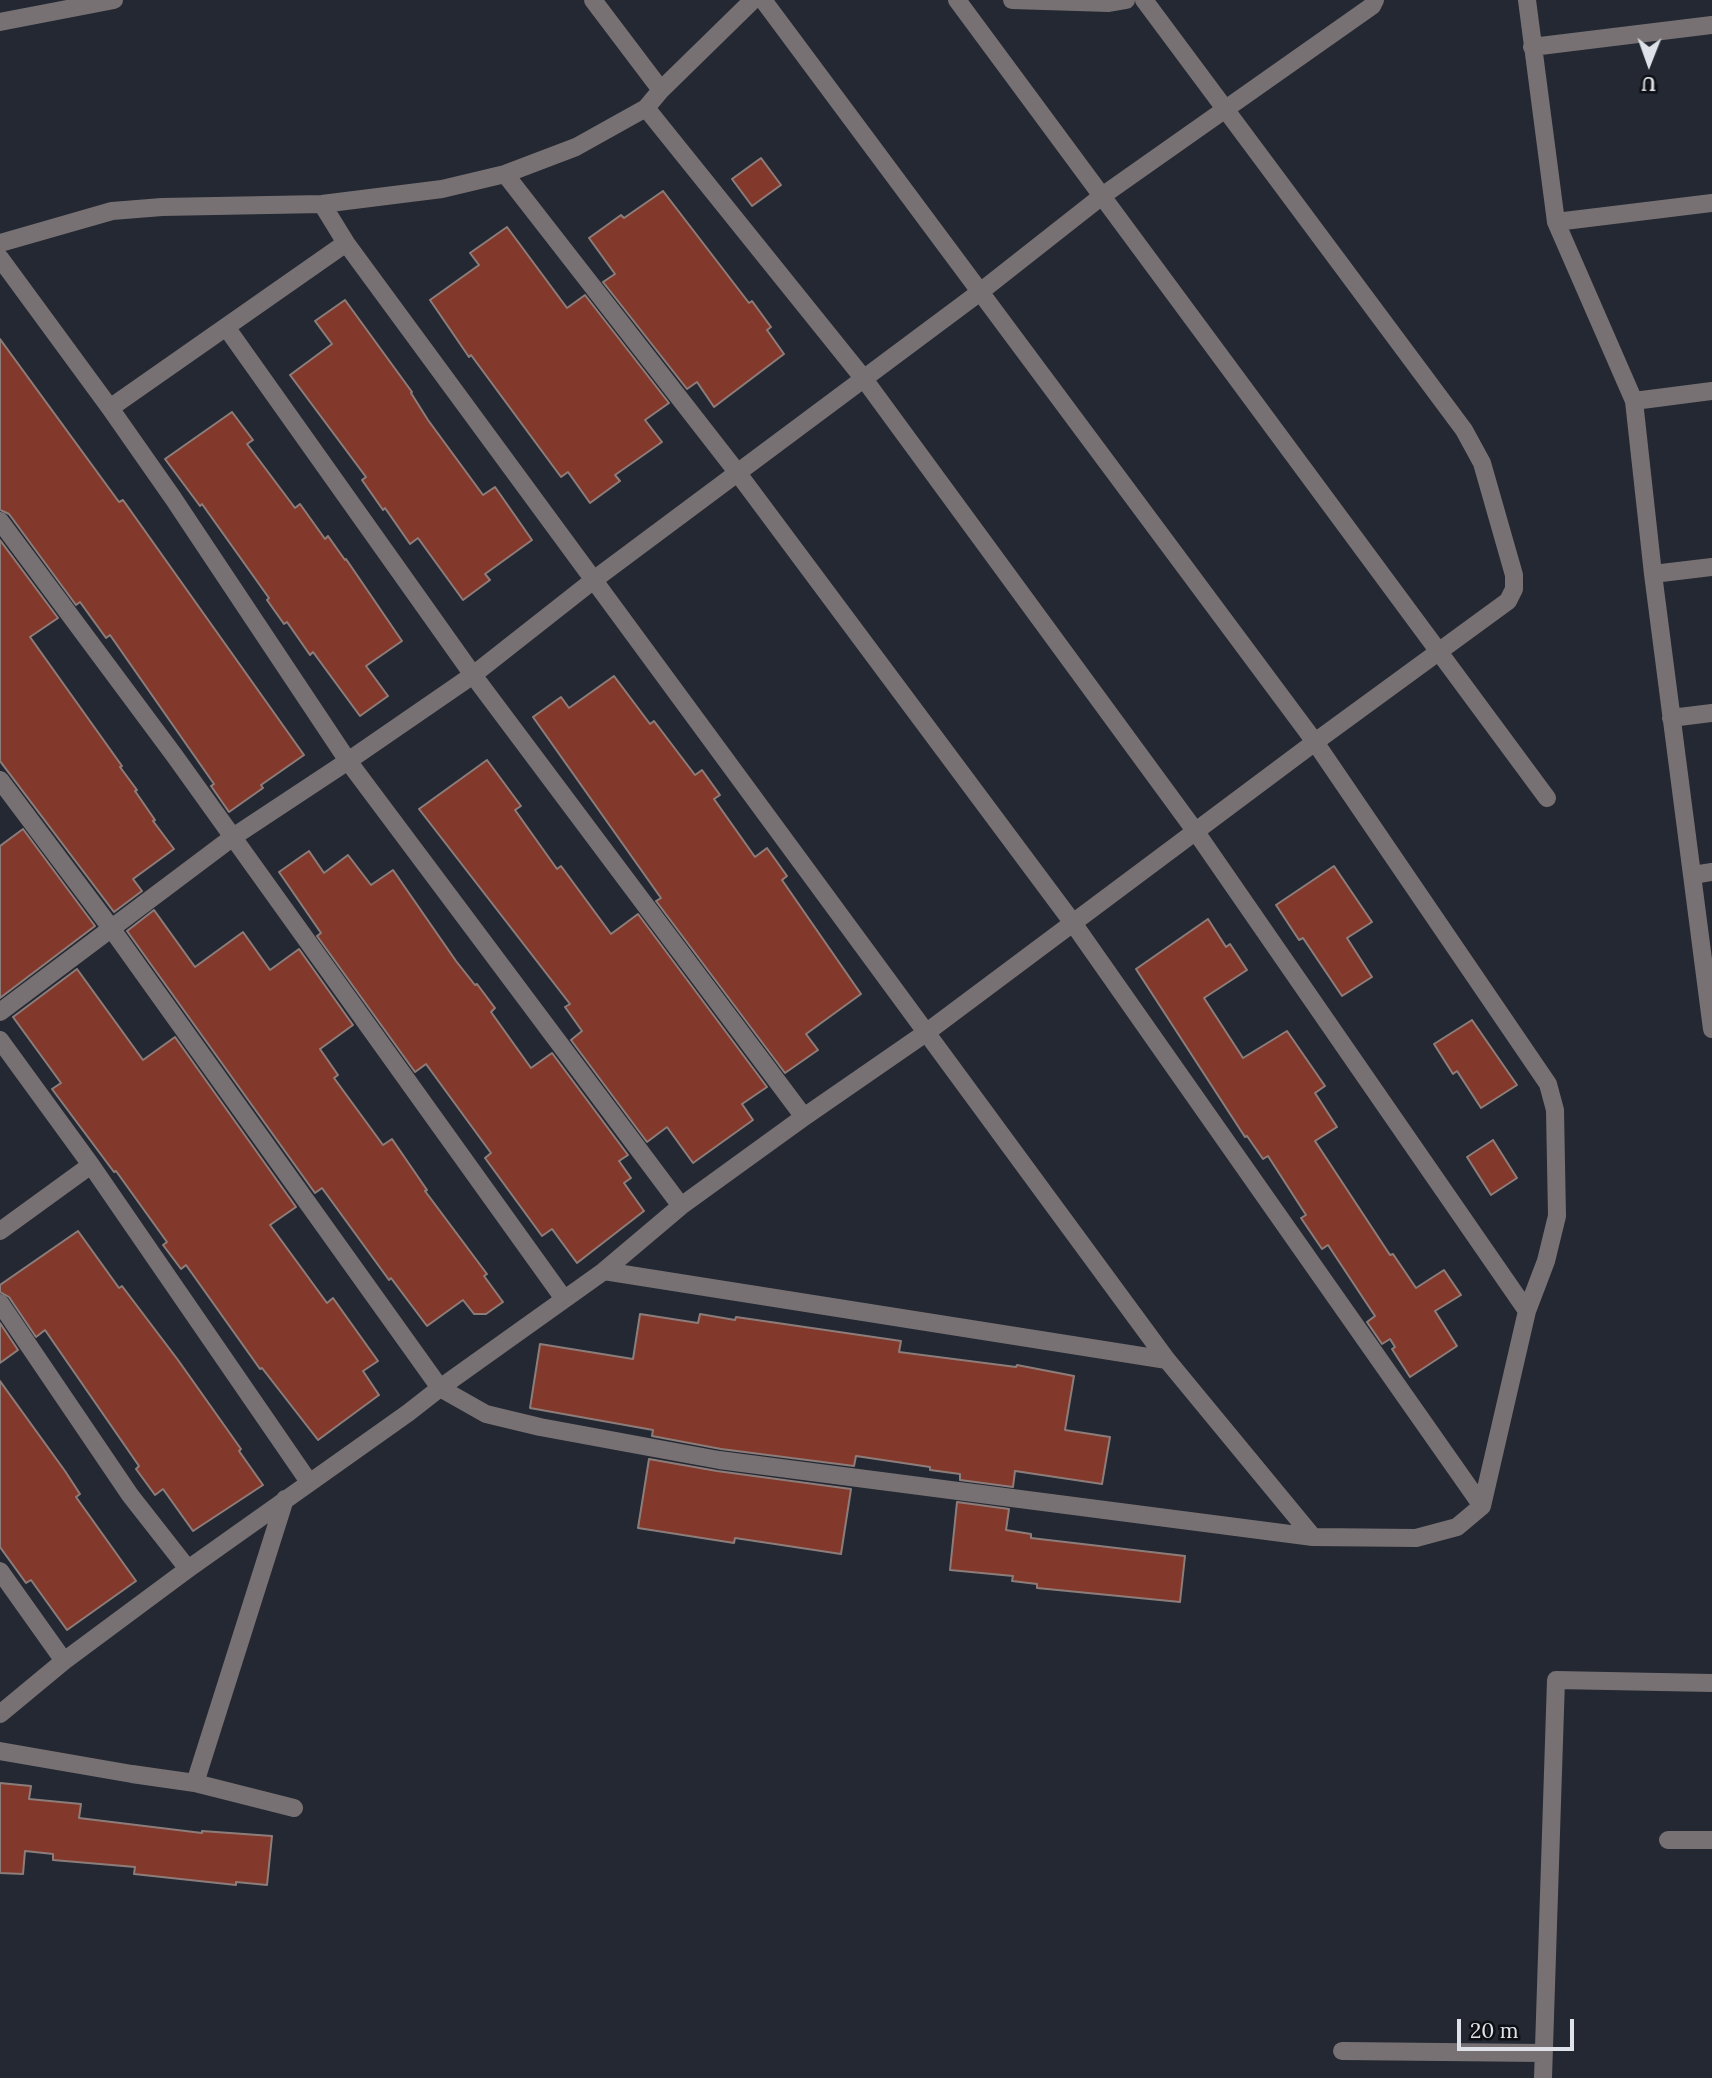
<!DOCTYPE html>
<html>
<head>
<meta charset="utf-8">
<style>
  body { margin:0 }
  #map { position:relative; width:1712px; height:2078px; overflow:hidden; background:#232832; font-family:Lora,serif }
  canvas { display:block }
  .north { position:absolute; left:1614px; top:28px; width:70px; height:70px; -webkit-text-stroke:5px #0e1015; paint-order:stroke; rotate:181deg; font-size:19px; font-weight:700; line-height:28px; text-align:center; color:#dfe3e9 }
  .north::after { content:''; display:block; margin:auto; width:24px; height:32px; background:#dfe3e9; clip-path:polygon(50% 0,100% 100%,50% 72%,0 100%) }
  .scale { position:absolute; left:1457px; top:2019px; width:117px; height:32px; box-sizing:border-box; border:4px solid #dfe3e9; border-top:0; padding-left:9px; font-size:21px; line-height:24px; white-space:nowrap; color:#dfe3e9; -webkit-text-stroke:5px #0e1015; paint-order:stroke }
</style>
</head>
<body>
<div id="map">
<canvas width="1712" height="2078"></canvas>
<div class="north">U</div>
<div class="scale">20 m</div>
</div>
<script>
const context = document.querySelector('canvas').getContext('2d');
context.lineJoin = 'round';
function fill(path, color) {
  context.fillStyle = color;
  context.fill(path, 'evenodd');
}
function poly(rows) {
  const path = new Path2D();
  for (const r of rows) {
    path.moveTo(r[0], r[1]);
    for (let i = 2; i < r.length; i += 2) path.lineTo(r[i], r[i + 1]);
  }
  return path;
}
function strokePath(path, color, width, dash) {
  context.strokeStyle = color;
  context.lineWidth = width;
  context.lineCap = dash ? 'butt' : 'round';
  context.setLineDash(dash || []);
  context.stroke(path);
}
const building = poly([
  [761,158,781,185,752,206,732,179,761,158],
  [663,191,749,303,752,301,771,327,767,330,784,354,714,407,697,382,687,389,603,282,615,274,589,238,621,215,624,218,663,191],
  [507,227,567,308,585,295,669,403,645,420,662,442,615,475,620,481,590,503,568,472,561,477,471,355,469,357,430,300,479,265,470,253,507,227],
  [345,300,412,392,411,393,428,420,483,495,495,487,532,540,485,574,490,580,463,600,418,538,410,544,385,508,383,510,362,480,366,477,290,375,332,344,315,321,345,300],
  [0,339,119,502,123,500,304,755,261,785,263,788,229,812,211,786,214,784,110,635,106,638,80,602,76,605,9,514,0,510,0,339],
  [232,412,253,440,247,444,295,508,300,504,325,539,328,536,345,560,346,559,402,641,366,666,388,696,360,716,313,652,310,655,287,622,284,624,267,600,269,598,202,504,200,506,165,459,232,412],
  [0,540,58,618,30,637,122,766,120,767,137,790,135,791,155,820,153,821,174,849,133,879,142,891,114,912,0,761,0,540],
  [614,676,650,724,654,721,695,775,702,770,720,795,714,799,755,857,767,848,787,876,782,880,861,994,806,1034,818,1050,785,1073,656,901,661,898,533,717,561,697,569,708,614,676],
  [487,760,521,806,515,810,557,869,561,866,611,934,638,914,767,1087,742,1104,753,1120,693,1163,667,1127,647,1142,571,1040,582,1031,565,1007,570,1004,419,809,487,760],
  [23,829,95,926,0,998,0,846,23,829],
  [309,851,324,873,348,855,371,885,393,870,456,961,475,985,477,984,495,1008,491,1012,531,1068,552,1053,628,1155,619,1161,631,1178,624,1183,644,1211,577,1263,552,1229,542,1236,485,1158,491,1153,426,1064,415,1072,317,936,321,933,279,872,309,851],
  [1334,866,1372,922,1347,938,1372,977,1342,996,1303,938,1299,940,1276,905,1334,866],
  [154,910,195,967,243,932,270,970,299,949,353,1025,320,1049,338,1075,334,1078,383,1145,392,1139,427,1190,425,1191,487,1274,484,1276,503,1302,486,1314,474,1314,463,1300,427,1326,391,1278,389,1280,322,1188,315,1193,127,931,154,910],
  [1208,919,1226,947,1230,944,1247,970,1204,998,1243,1058,1287,1031,1325,1086,1315,1093,1337,1127,1315,1141,1390,1255,1393,1254,1416,1288,1444,1270,1461,1295,1435,1311,1457,1346,1410,1377,1392,1349,1395,1347,1390,1339,1382,1344,1367,1322,1375,1316,1328,1245,1322,1249,1301,1218,1306,1215,1268,1156,1263,1159,1247,1136,1245,1137,1136,969,1208,919],
  [77,969,143,1060,175,1037,296,1207,270,1225,327,1303,333,1298,378,1361,363,1371,379,1395,318,1440,262,1368,260,1369,186,1265,181,1269,163,1245,167,1242,116,1171,114,1172,52,1089,61,1083,13,1017,77,969],
  [1472,1020,1517,1085,1481,1108,1457,1071,1453,1074,1434,1044,1472,1020],
  [1493,1140,1517,1178,1491,1195,1467,1157,1493,1140],
  [78,1231,119,1288,122,1286,178,1360,241,1449,239,1451,263,1485,193,1531,163,1489,155,1495,136,1469,139,1466,45,1330,36,1337,9,1297,0,1292,0,1285,78,1231],
  [640,1314,698,1323,700,1314,735,1320,736,1317,901,1341,899,1352,1016,1367,1017,1365,1074,1376,1065,1430,1110,1437,1102,1484,1015,1471,1013,1487,960,1480,960,1474,930,1470,930,1467,856,1456,854,1466,721,1449,652,1436,653,1430,530,1408,540,1344,633,1359,640,1314],
  [0,1323,18,1350,0,1363,0,1323],
  [0,1381,65,1471,80,1494,76,1497,136,1581,67,1630,31,1580,26,1583,0,1547,0,1381],
  [649,1459,717,1471,851,1489,841,1554,735,1538,734,1543,638,1528,649,1459],
  [957,1502,1009,1509,1006,1530,1031,1534,1031,1538,1185,1556,1180,1602,1037,1588,1037,1584,1012,1581,1013,1576,950,1570,957,1502],
  [0,1783,31,1786,29,1799,81,1804,79,1818,202,1833,202,1831,272,1836,267,1885,236,1882,236,1885,134,1874,135,1867,53,1860,53,1854,25,1851,23,1874,0,1873,0,1783]
]);
fill(building, '#82392c');
strokePath(building, '#8d7d7a', 2);
strokePath(poly([
  [593,0,661,90],
  [763,0,1315,742,1508,601,1514,589,1514,575,1482,463,1464,430,1144,0],
  [957,0,1547,798],
  [1012,0,1109,3,1126,0],
  [1527,0,1556,222,1634,401,1653,574,1712,1029],
  [0,22,114,0],
  [1532,47,1712,25],
  [646,108,864,379,1196,832,1527,1311],
  [505,174,737,472,1073,923,1482,1506],
  [322,204,346,243,1167,1360,1313,1537],
  [1556,222,1712,203],
  [0,243,112,211,162,207,322,204,442,189,505,174,576,147,646,108,661,90,753,0],
  [0,258,110,408,173,498,348,761,681,1206],
  [226,327,473,675,804,1117],
  [1634,401,1712,391],
  [110,408,346,243],
  [0,521,174,755,564,1299],
  [1653,574,1712,567],
  [1671,718,1712,713],
  [0,780,111,928,440,1388,486,1414,540,1427,719,1460,1313,1537,1416,1538,1457,1527,1482,1506,1527,1311,1546,1261,1557,1216,1555,1110,1548,1084,1315,742,927,1032,804,1117,681,1206,604,1271,440,1388,408,1413,188,1569,64,1661,0,1714],
  [1693,875,1712,872],
  [0,1012,233,837,348,761,473,675,595,579,980,292,1102,196,1372,6,1375,0],
  [0,1040,91,1165,309,1482],
  [0,1231,91,1165],
  [604,1271,1167,1360],
  [0,1303,130,1495,188,1569],
  [0,1571,64,1661],
  [0,1751,132,1774,195,1783,294,1808],
  [195,1783,285,1499],
  [1668,1840,1712,1840],
  [1342,2051,1543,2053],
  [1543,2078,1556,1680,1712,1683]
]), '#787173', 18);
</script>
</body>
</html>
